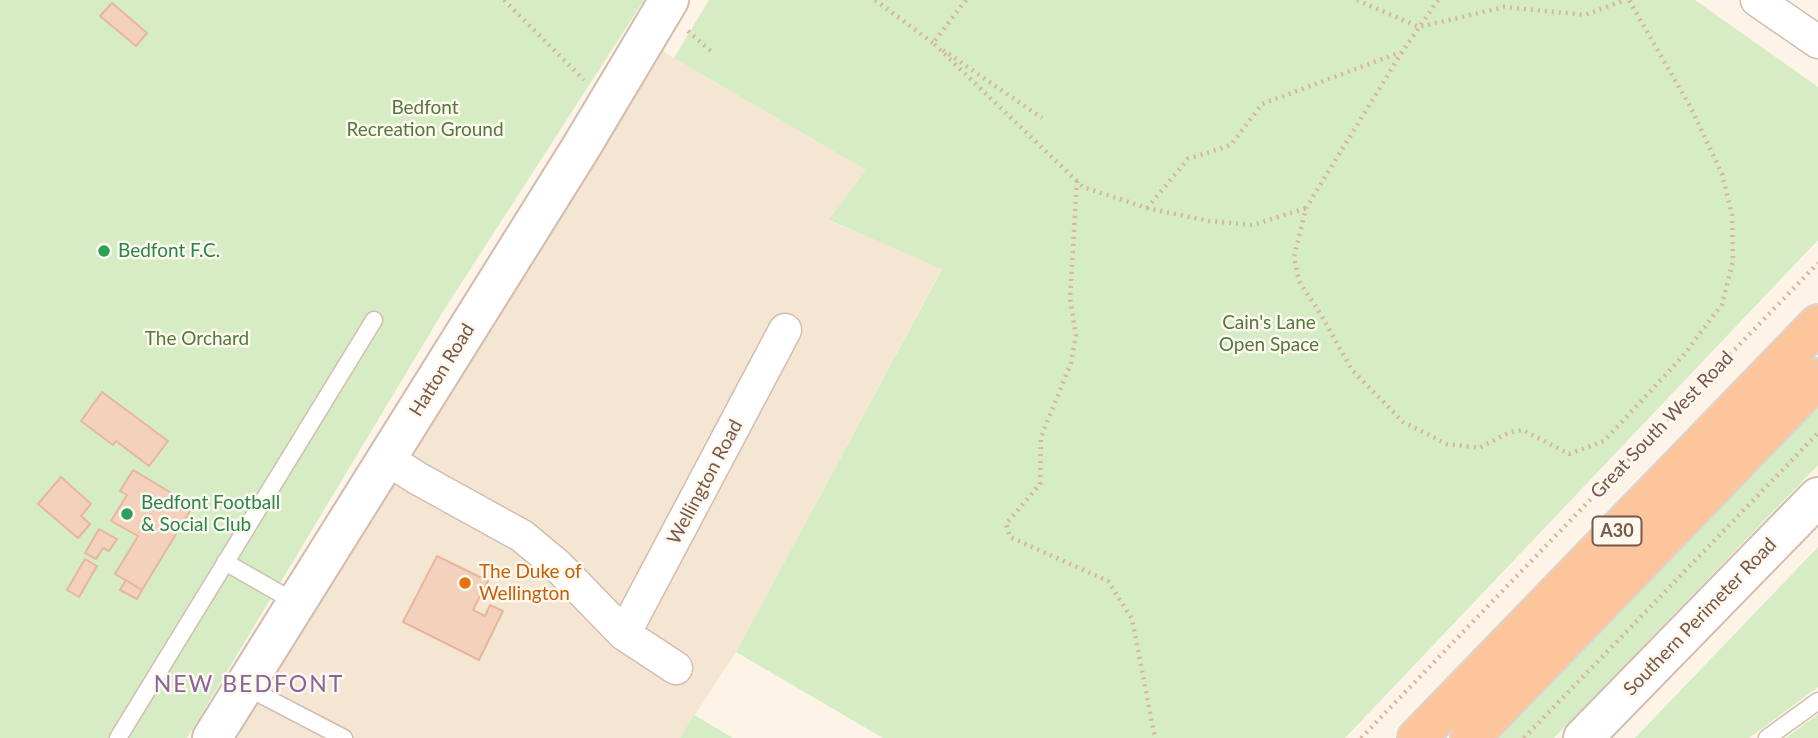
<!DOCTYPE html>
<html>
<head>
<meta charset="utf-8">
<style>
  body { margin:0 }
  canvas { display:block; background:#fdf4e7 }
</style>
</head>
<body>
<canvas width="1818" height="738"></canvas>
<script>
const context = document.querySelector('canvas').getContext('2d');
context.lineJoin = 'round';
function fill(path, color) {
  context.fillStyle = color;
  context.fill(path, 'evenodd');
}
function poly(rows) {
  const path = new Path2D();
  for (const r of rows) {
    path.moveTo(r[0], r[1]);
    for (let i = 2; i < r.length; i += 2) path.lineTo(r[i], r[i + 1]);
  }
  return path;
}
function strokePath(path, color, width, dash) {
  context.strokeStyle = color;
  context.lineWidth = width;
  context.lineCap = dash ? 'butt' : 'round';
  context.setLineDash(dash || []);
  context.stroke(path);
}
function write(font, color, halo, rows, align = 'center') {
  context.font = font + ' Lato,sans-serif';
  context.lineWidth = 5;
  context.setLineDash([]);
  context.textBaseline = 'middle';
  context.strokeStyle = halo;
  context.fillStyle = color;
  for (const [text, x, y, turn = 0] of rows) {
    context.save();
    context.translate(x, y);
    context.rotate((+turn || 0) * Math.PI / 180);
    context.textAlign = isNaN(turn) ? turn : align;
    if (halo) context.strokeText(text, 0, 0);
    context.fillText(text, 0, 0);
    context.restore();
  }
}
fill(poly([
  [646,39,674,58,866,170,830,221,942,268,736,652,680,738,193,738]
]), '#f5e6d4');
fill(poly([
  [0,0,644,0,444,310,187,738,0,738],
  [709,0,1695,0,1818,87,1818,240,1345,738,883,738,736,652,942,269,829,220,866,170,674,58],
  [1818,400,1818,465,1554,738,1495,738],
  [1818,547,1818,687,1749,738,1635,738],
  [1818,714,1818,738,1786,738],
  [694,715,733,738,680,738]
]), '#d5ecc4');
const building = poly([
  [112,3,147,33,136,46,100,16,112,3],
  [102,392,168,441,149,466,116,441,113,445,81,421,102,392],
  [133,470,193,506,142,590,115,574,138,536,111,521,127,495,120,491,133,470],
  [61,477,91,504,81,516,90,524,78,538,38,504,61,477],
  [99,529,117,539,109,551,103,548,96,559,85,553,99,529],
  [437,556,488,581,473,610,485,616,490,605,503,611,479,660,403,622,437,556],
  [85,559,97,566,79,597,67,590,85,559],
  [126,580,142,590,137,599,120,590,126,580]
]);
fill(building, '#f4d1bd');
strokePath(building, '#e7b79c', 2);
const service = poly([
  [225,562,295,602],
  [244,686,344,738],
  [118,738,374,320],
  [1767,738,1818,701]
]);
const minor = poly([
  [1757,0,1818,42],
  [386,458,417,478,522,536,557,565,624,634,676,668],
  [624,634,785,330]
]);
const tertiary = poly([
  [212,738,580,149,669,0],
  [1583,738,1818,497]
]);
const trunk = poly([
  [1417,738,1818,324],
  [1470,738,1818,378]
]);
strokePath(service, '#d2bdae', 19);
strokePath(minor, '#d2bdae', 35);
strokePath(tertiary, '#d2bdae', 42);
strokePath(trunk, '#dcd4d0', 42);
strokePath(poly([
  [504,0,584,80],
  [875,0,933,43],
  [966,0,933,43,1083,187,1147,208,1209,221,1253,225,1306,208],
  [1357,0,1419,27,1504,7,1585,15,1625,0],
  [1438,0,1402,52,1306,208,1294,257,1299,281,1320,313,1352,370,1403,422,1447,444,1479,448,1510,432,1523,430,1569,454,1604,441,1683,356,1722,304,1733,261,1732,215,1722,174,1692,110,1629,0],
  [688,31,713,53],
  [943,50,1042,118],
  [1077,181,1070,298,1076,336,1071,363,1041,437,1040,484,1006,524,1010,537,1108,581,1132,619,1155,738],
  [1147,208,1188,159,1231,145,1262,104,1401,52],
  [1361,738,1818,263],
  [1524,738,1818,433]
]), '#d9b59f', 4.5, [2, 5]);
strokePath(service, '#fff', 16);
strokePath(minor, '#fff', 32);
strokePath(tertiary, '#fff', 38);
strokePath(trunk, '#fcc59c', 38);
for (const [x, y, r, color] of [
  [104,251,7,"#2e9e5b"],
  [127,514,7,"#2e9e5b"],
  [465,583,7,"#e8710a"]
]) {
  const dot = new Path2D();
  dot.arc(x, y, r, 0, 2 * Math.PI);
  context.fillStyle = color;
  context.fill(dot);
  strokePath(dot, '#fff8ee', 2.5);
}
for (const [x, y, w] of [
  [1617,531,49]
]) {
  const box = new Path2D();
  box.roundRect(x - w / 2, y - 14.5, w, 29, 5);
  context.fillStyle = '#fff8ee';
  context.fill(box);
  strokePath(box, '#785949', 2);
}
write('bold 18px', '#785949', null, [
  ["A30",1617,531]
]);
write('19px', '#51793e', '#fff8ee', [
  ["Bedfont",425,108],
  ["Recreation Ground",425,130],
  ["Cain's Lane",1269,323],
  ["Open Space",1269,345],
  ["The Orchard",197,339]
]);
write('19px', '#27864d', '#fff8ee', [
  ["Bedfont F.C.",118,251],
  ["Bedfont Football",141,503],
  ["& Social Club",141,525]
], 'left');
write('19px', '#785949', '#fff8ee', [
  ["Hatton Road",442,370,-58],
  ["Great South West Road",1662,425,-46],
  ["Wellington Road",705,482,-62],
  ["Southern Perimeter Road",1700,617,-46]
]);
write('19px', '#c56008', '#fff8ee', [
  ["The Duke of",479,572],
  ["Wellington",479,594]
], 'left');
context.letterSpacing = '2px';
write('23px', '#88659c', '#fff8ee', [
  ["NEW BEDFONT",249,685]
]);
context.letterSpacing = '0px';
</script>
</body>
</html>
